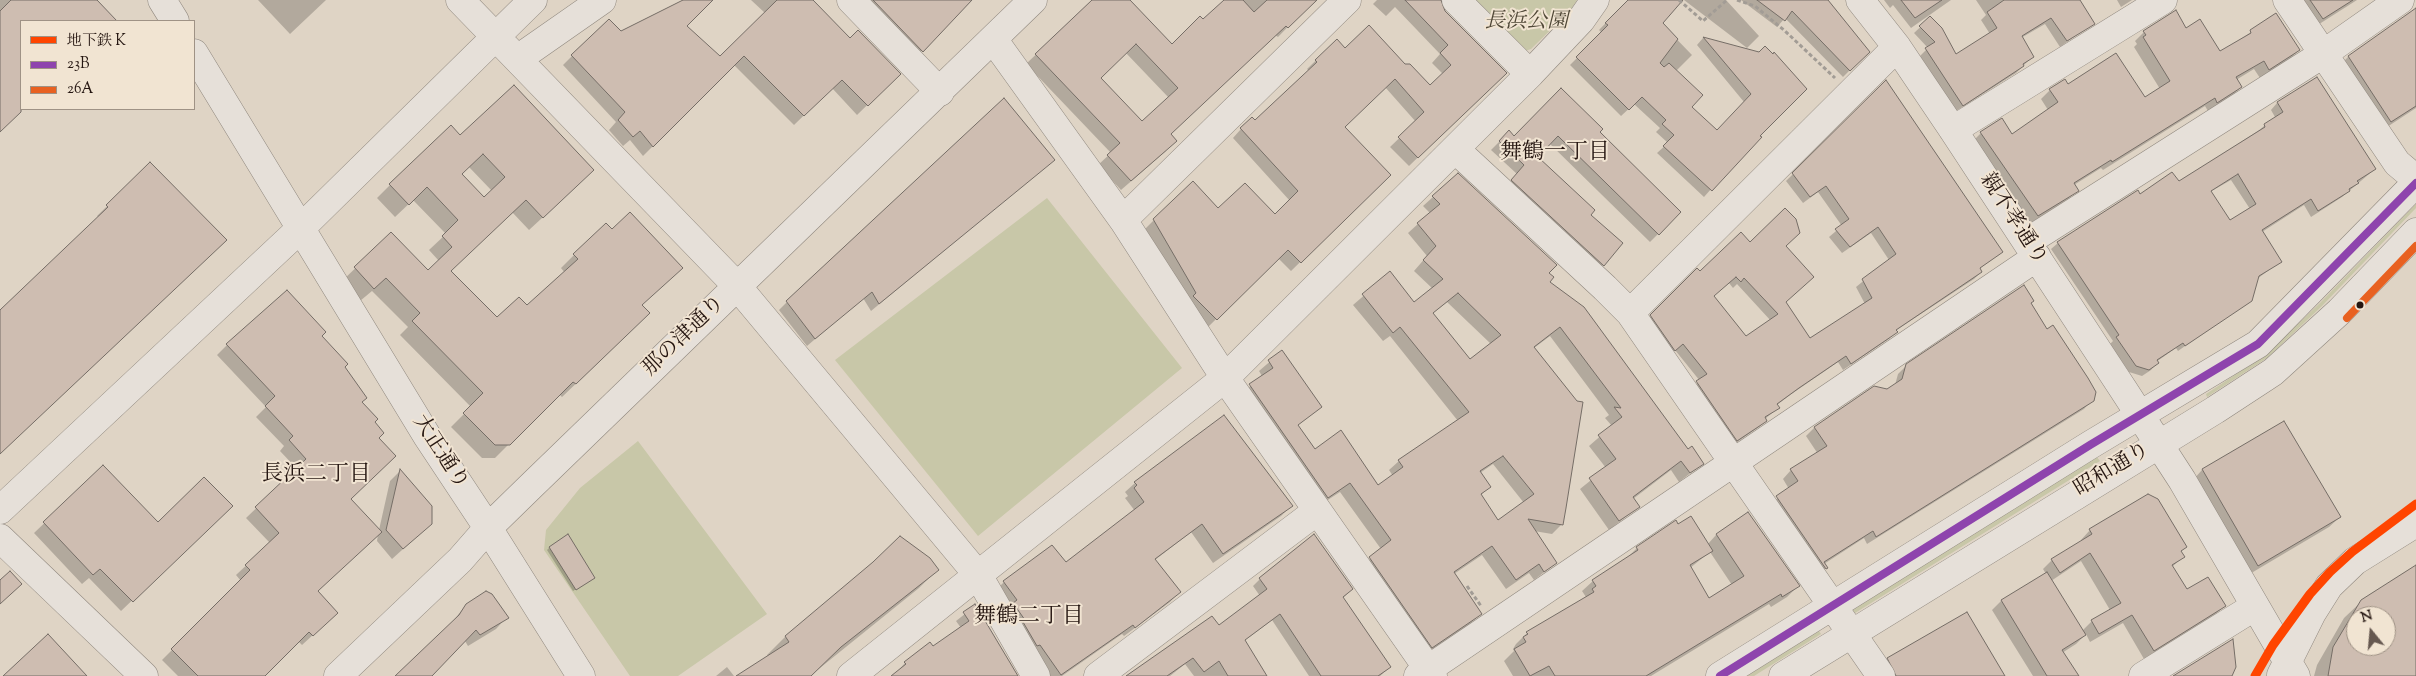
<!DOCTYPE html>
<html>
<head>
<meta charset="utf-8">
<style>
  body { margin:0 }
  #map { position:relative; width:2416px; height:676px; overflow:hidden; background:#dfd4c5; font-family:"Sorts Mill Goudy","Noto Serif JP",serif }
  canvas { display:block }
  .legend { position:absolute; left:20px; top:20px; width:175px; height:90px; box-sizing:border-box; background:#f1e4d2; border:1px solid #9f9285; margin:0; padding:6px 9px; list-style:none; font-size:15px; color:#251611 }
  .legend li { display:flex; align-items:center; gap:10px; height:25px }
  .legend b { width:25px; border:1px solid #9f9285 }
  .north { position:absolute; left:2346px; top:606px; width:50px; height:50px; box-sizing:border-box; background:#f1e4d2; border:1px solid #9f9285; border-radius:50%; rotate:343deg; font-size:14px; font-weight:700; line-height:20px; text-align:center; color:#251611 }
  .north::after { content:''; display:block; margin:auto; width:18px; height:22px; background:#665850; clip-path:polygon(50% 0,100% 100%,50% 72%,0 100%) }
</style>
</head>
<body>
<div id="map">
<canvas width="2416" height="676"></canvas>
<ul class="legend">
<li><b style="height:6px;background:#ff4500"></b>地下鉄 K</li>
<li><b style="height:6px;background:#8e44ad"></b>23B</li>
<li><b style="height:6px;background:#e86121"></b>26A</li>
</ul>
<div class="north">N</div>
</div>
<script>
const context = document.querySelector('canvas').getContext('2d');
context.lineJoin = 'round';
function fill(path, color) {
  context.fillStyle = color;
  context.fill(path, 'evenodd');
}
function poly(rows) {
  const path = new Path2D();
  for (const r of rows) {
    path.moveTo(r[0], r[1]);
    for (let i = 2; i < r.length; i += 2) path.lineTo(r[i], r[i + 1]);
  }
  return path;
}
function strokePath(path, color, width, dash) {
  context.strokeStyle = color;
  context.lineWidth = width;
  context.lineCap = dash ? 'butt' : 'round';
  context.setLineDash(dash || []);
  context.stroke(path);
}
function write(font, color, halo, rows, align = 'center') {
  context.font = font + ' "Sorts Mill Goudy","Noto Serif JP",serif';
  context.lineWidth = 4;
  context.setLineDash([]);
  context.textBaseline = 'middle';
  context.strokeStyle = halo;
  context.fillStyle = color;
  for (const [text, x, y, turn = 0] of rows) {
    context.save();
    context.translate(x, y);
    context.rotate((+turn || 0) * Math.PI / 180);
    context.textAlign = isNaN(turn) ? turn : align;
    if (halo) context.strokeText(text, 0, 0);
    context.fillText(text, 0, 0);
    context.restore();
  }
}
fill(poly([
  [1473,0,1577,0,1571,10,1531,49,1522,52],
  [1047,198,1182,368,978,536,835,360],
  [2416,204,2416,208,2322,306,2267,358,2207,397,2206,394,2265,355,2320,303],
  [638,441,767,614,678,676,630,676,544,550,546,530,580,488],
  [2096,456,2100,461,1855,613,1852,609],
  [1819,631,1821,634,1754,676,1747,676]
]), '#c8c7a8');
fill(poly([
  [0,0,95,0,114,20,21,21,21,109,23,109,0,131],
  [258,0,326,0,290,34],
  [685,0,702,0,685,26,720,58,765,13,751,0,812,0,850,40,899,74,857,115,832,88,794,125,734,65,643,156,630,140,623,146,609,130,616,122,563,65,572,56],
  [851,0,970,0,911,62],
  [1093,0,1128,0,1172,45,1226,0,1314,0,1278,37,1275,35,1170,134,1166,151,1121,190,1098,165,1111,153,1026,64],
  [1126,53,1169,98,1142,123,1099,78],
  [1377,0,1440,0,1444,12,1505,73,1409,166,1390,147,1416,122,1385,87,1343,127,1389,175,1291,271,1278,258,1207,328,1145,229,1154,220,1218,210,1275,216,1290,201,1233,138,1241,129,1255,122,1309,71,1307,69,1337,40,1345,50,1405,65,1430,87,1443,74,1432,63,1440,54,1395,7,1386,16,1373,4],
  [1628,0,1682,0,1661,23,1692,55,1676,71,1691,107,1717,132,1744,102,1697,45,1703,38,1759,53,1758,136,1704,197,1657,153,1668,143,1656,132,1660,128,1634,104,1621,116,1570,65,1602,33,1599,30],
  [1684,0,1726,0,1759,36,1747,48],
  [1741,0,1826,0,1868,52,1843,77,1785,18,1777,27],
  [1884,0,1951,0,1911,28,1893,5,1890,8],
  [1976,0,2071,0,2093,23,2060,47,2045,24,2021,38,2033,56,2016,73,1956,111,1920,56,1928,48,1914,33,1930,18,1956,55,1990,34,1981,20,1986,15],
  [2117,0,2132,0,2121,7],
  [2295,0,2357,0,2313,28],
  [2412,12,2416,17,2416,108,2381,131,2339,66,2348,57],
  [2276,15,2299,50,2290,59,2260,78,2254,69,2236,80,2241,87,2232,96,2208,111,2205,106,2103,170,2101,168,2074,185,2077,190,2068,199,2029,224,1972,142,1981,133,2012,136,2048,110,2041,99,2050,90,2067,85,2144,99,2160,89,2134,47,2137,44,2135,41,2144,32,2186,29,2220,53],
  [2316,78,2375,169,2342,197,2311,217,2304,205,2262,232,2281,261,2257,279,2250,300,2178,351,2176,348,2156,362,2157,363,2151,370,2142,376,2129,372,2110,344,2113,341,2051,249,2058,243,2140,195,2178,183,2258,131,2275,117,2271,110,2277,103],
  [2231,180,2250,209,2230,222,2210,192],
  [1886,82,2002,252,1979,269,1981,272,1974,279,1895,331,1889,339,1843,370,1838,362,1790,395,1777,405,1778,408,1765,419,1766,420,1759,427,1730,447,1690,389,1700,381,1675,350,1668,357,1644,323,1697,270,1700,273,1750,244,1785,246,1784,303,1809,339,1865,304,1856,287,1889,260,1871,233,1842,253,1829,237,1842,226,1818,192,1803,203,1786,181],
  [1729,283,1733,288,1737,284,1771,321,1746,338,1713,296],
  [1509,132,1514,137,1598,132,1680,212,1650,242,1549,143,1536,157,1603,265,1595,273,1504,189,1517,174,1491,150],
  [460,137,579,184,529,230,512,212,449,272,496,319,527,307,565,273,561,268,574,255,641,306,635,327,562,397,559,394,495,458,482,458,451,427,471,407,400,335,408,327,372,291,360,301,342,281,391,234,428,272,439,261,429,250,446,234,413,200,395,217,377,198,390,185],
  [469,167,492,191,484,199,461,174],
  [1053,160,871,311,863,298,807,346,779,310,787,302],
  [150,164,225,240,0,453,0,312,99,218,97,216],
  [1433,197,1548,273,1548,282,1688,450,1702,464,1679,482,1671,470,1633,499,1638,507,1609,530,1580,489,1606,468,1589,446,1612,426,1605,418,1609,415,1550,336,1534,348,1562,524,1552,534,1534,531,1556,563,1534,580,1529,573,1506,589,1482,555,1454,574,1480,614,1470,624,1422,656,1360,568,1381,549,1340,492,1317,507,1240,395,1262,376,1259,371,1281,352,1320,407,1297,426,1315,451,1377,487,1393,476,1389,470,1399,461,1458,421,1390,336,1383,341,1353,305,1390,273,1414,303,1433,289,1414,271,1427,256,1408,233,1430,213,1423,206],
  [1447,302,1491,344,1470,361,1432,314],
  [1493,464,1524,503,1498,522,1480,496,1489,487,1480,473],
  [2030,304,2092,400,2084,409,1867,544,1864,538,1824,564,1826,568,1817,576,1768,506,1789,489,1783,479,1791,470,1818,454,1806,436,1814,428,1874,388,1887,391,1895,385,1898,374,1907,365],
  [320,337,343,367,373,422,377,438,350,499,379,530,390,481,400,471,431,524,392,559,377,541,378,534,317,592,326,623,302,645,298,641,263,676,178,676,162,660,241,581,236,575,270,543,246,518,297,469,280,451,284,446,256,417,266,407,217,355,227,345],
  [1224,417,1291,506,1281,516,1213,563,1191,532,1155,560,1179,592,1170,602,1124,636,1122,634,1062,676,1046,676,995,591,1004,582,1066,564,1135,511,1125,498,1128,496,1125,492,1135,483],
  [2284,423,2340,517,2329,527,2248,575,2192,481,2202,470],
  [103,467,157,524,231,506,121,611,89,578,82,584,34,533],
  [1748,513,1798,586,1787,597,1771,607,1769,604,1651,676,1513,676,1504,661,1514,651,1513,649,1516,644,1527,633,1582,600,1586,597,1582,591,1593,581,1626,559,1637,548,1676,522,1707,545,1716,535],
  [1710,552,1732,585,1709,600,1690,568],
  [2090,530,2186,547,2180,552,2183,557,2172,567,2186,591,2224,606,2215,615,2144,659,2123,623,2090,642,2086,634,2076,644,2062,653,2077,676,2033,676,1992,610,2001,601,2046,574,2043,569,2052,560,2082,542,2081,540],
  [2081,561,2110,610,2092,621,2082,631,2051,581],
  [549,548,591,580,573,591,547,550],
  [874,563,937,570,919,588,810,676,738,676,768,657,767,655,785,637],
  [2416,567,2416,676,2314,676,2317,665,2344,618,2362,601],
  [2356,616,2386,616,2386,646,2356,646],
  [1260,579,1352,589,1342,599,1390,667,1380,676,1309,676,1272,620,1244,641,1266,676,1194,676,1185,664,1170,676,1132,676,1218,627,1260,596,1253,586],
  [466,605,507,617,496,629,468,646,465,641,430,676,397,676,449,626],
  [975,606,1016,676,893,676,905,663,933,647,961,628,956,621],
  [727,667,734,676,716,676]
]), '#0003');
const building = poly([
  [11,0,97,0,117,21,21,21,21,112,0,132,0,11,11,0],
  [683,0,713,0,687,26,720,56,777,0,813,0,850,38,858,30,901,74,868,106,842,80,804,116,744,56,653,147,640,131,633,137,618,120,625,112,571,55,609,19,621,31,683,0],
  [873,0,972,0,923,52,873,0],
  [1092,0,1130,0,1172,44,1200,16,1203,19,1224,0,1243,0,1254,12,1267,0,1317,0,1288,28,1286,26,1171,134,1177,141,1131,181,1107,155,1120,143,1035,54,1092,0],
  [1136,44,1178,88,1142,121,1101,78,1136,44],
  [1405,0,1441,0,1445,11,1507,73,1418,158,1398,137,1424,112,1395,79,1345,127,1391,175,1301,263,1288,250,1217,320,1193,296,1196,293,1153,219,1193,181,1218,208,1245,183,1275,214,1298,191,1240,128,1252,117,1255,120,1317,62,1315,60,1337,39,1345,48,1369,25,1405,64,1410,64,1430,85,1451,65,1440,53,1448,45,1405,0],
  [1628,0,1683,0,1663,23,1678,39,1660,63,1664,67,1669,63,1703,95,1692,107,1717,130,1751,94,1703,37,1759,52,1765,46,1773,54,1774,52,1807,89,1760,136,1762,137,1712,191,1663,146,1674,135,1662,124,1666,120,1642,97,1629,110,1576,57,1608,25,1605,23,1628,0],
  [1757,0,1828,0,1870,52,1850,71,1792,11,1785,21,1757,0],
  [1901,0,1942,0,1915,18,1901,0],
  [2004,0,2080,0,2095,24,2067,41,2051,18,2022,36,2034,57,2023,64,2024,66,1963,106,1925,48,1935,42,1919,26,1930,16,1942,28,1956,54,1997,28,1987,12,2004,0],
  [2310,0,2353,0,2323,19,2310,0],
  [2416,8,2416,106,2391,122,2348,56,2416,8],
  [2176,10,2186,28,2200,19,2220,51,2251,33,2250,30,2276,13,2300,50,2269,70,2264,61,2236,77,2242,87,2217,103,2215,98,2112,162,2111,160,2074,183,2079,191,2038,216,1980,132,2002,118,2012,134,2058,102,2049,89,2065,79,2068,84,2116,53,2145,97,2170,81,2143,37,2146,35,2143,31,2176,10],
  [2317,77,2376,169,2357,181,2359,183,2349,189,2350,191,2318,211,2311,199,2262,230,2282,262,2259,276,2252,301,2185,346,2183,343,2157,360,2159,363,2149,370,2136,366,2116,337,2119,335,2057,242,2138,190,2140,194,2172,172,2179,181,2265,127,2264,124,2283,112,2277,102,2317,77],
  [2238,174,2256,204,2230,220,2211,191,2238,174],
  [1886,80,2003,252,1980,268,1982,272,1896,330,1898,332,1851,364,1846,356,1799,388,1777,404,1780,408,1765,417,1767,421,1737,441,1696,381,1707,374,1683,344,1675,351,1650,315,1697,268,1700,271,1741,232,1750,242,1785,208,1796,219,1800,233,1786,246,1814,277,1786,302,1810,338,1872,298,1862,279,1896,254,1878,227,1850,247,1835,229,1849,219,1826,186,1810,197,1792,173,1886,80],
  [1736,277,1741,282,1744,278,1778,314,1746,336,1714,296,1736,277],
  [514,85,594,170,543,218,526,200,451,271,497,317,519,297,527,305,578,259,573,254,606,223,612,229,630,212,683,268,642,305,650,313,576,384,573,382,510,445,495,445,463,413,483,393,412,321,420,313,386,278,374,289,354,267,391,232,428,270,452,247,442,236,458,220,427,187,409,205,389,184,451,125,460,135,514,85],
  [483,154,505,177,484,197,462,174,483,154],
  [1561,88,1603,129,1600,132,1681,212,1659,235,1558,136,1538,157,1595,210,1591,215,1623,243,1604,266,1511,180,1524,165,1499,141,1509,130,1514,136,1561,88],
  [1004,98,1055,160,879,304,872,292,815,339,786,301,1004,98],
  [150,162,227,240,0,454,0,310,108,207,106,205,150,162],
  [1458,173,1557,265,1549,273,1554,277,1550,282,1584,307,1688,449,1692,446,1704,464,1690,473,1681,461,1633,497,1640,507,1619,521,1589,478,1616,459,1598,435,1622,417,1614,407,1621,408,1560,327,1534,347,1577,401,1583,402,1566,508,1563,525,1528,519,1557,563,1544,572,1539,564,1516,580,1492,546,1454,572,1482,614,1432,648,1369,557,1391,540,1350,483,1328,498,1249,384,1273,368,1268,360,1282,350,1322,407,1298,425,1315,449,1341,430,1378,485,1403,467,1398,460,1469,412,1400,327,1393,333,1362,294,1390,271,1414,302,1443,279,1423,260,1436,246,1417,223,1440,204,1432,196,1458,173],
  [1458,293,1501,335,1470,359,1433,313,1458,293],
  [1503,456,1534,494,1498,520,1481,494,1491,487,1480,471,1503,456],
  [2024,285,2034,301,2031,303,2047,329,2053,325,2088,378,2096,392,2094,401,1876,537,1873,531,1824,562,1828,568,1826,569,1776,496,1798,481,1790,469,1827,446,1814,427,1874,386,1887,389,1902,379,1906,364,2024,285],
  [287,290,326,332,322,336,348,364,345,367,367,398,362,402,378,419,375,422,384,433,379,438,396,456,351,499,382,532,318,591,338,613,313,636,309,632,265,676,198,676,171,649,250,570,245,565,279,533,255,507,306,459,289,440,293,436,265,406,275,396,226,344,287,290],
  [1224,415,1293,506,1223,554,1202,524,1155,559,1181,592,1135,628,1133,625,1061,675,1040,645,1037,646,1023,622,1025,620,1013,603,1017,600,1003,581,1052,545,1066,562,1144,502,1134,488,1137,485,1134,482,1224,415],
  [2284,421,2341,517,2258,566,2202,469,2284,421],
  [103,465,158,522,204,477,233,506,133,602,100,569,93,575,43,522,103,465],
  [400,469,432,506,432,524,403,549,386,530,400,469],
  [2148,494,2158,499,2187,547,2181,551,2185,557,2172,565,2187,589,2208,577,2226,606,2154,651,2132,615,2099,634,2091,620,2121,603,2090,553,2060,573,2051,559,2092,534,2089,529,2148,494],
  [1748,512,1800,586,1782,597,1781,594,1646,676,1555,676,1549,666,1530,676,1514,649,1526,642,1523,637,1528,634,1526,632,1594,592,1592,589,1596,586,1592,580,1638,550,1636,547,1676,520,1678,524,1691,516,1713,551,1690,565,1709,598,1744,576,1716,534,1748,512],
  [568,534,595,578,576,590,549,547,568,534],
  [1314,534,1353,589,1343,597,1391,667,1378,676,1321,676,1280,614,1245,640,1267,676,1228,676,1219,661,1204,672,1193,658,1167,676,1126,676,1212,616,1219,625,1267,589,1259,578,1314,534],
  [900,536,930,558,939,570,841,647,811,676,736,676,789,642,785,636,873,562,900,536],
  [2416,565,2416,676,2328,676,2333,647,2361,600,2416,565],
  [2356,616,2386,616,2386,646,2356,646,2356,616],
  [10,571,22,584,0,604,0,580,10,571],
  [2047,572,2086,635,2062,650,2079,676,2047,676,2001,600,2047,572],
  [486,591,492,594,509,618,480,635,476,630,432,676,395,676,459,615,466,604,486,591],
  [975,604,1018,676,891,676,906,664,904,662,930,642,933,646,969,621,963,612,975,604],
  [1967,612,2005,676,1896,676,1887,658,1967,612],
  [48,634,87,676,3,676,48,634],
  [2233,639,2236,667,2232,676,2173,676,2233,639]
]);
fill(building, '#cebdb1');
strokePath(building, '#756d66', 1);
const minor = poly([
  [162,0,175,21],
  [460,0,737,286,978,575,1036,676],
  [851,0,940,92],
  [1456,0,1530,74],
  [1860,0,1897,47,1953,130,2123,389,2182,480,2296,676],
  [2287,0,2397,163,2416,179],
  [993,39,1123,220,1225,378,1433,676],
  [194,53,427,436,488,528,581,676],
  [519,58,602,0],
  [1953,130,2163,0],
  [1455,149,1605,288,1630,313,1881,676],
  [1123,220,1347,0],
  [2027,242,2323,54,2400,0],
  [1630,313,1897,47],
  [0,510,300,229,533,0],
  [0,538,144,676],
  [2281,675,2312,613,2329,586,2355,561,2416,523],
  [338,676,460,560,488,528,529,488,1033,0],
  [851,676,1225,378,1530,74,1581,20,1595,0],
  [1098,676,1317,511],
  [1418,676,2037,257],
  [1720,676,2090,445,2258,344,2416,183],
  [1783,676,2215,410,2273,372,2340,311,2416,232],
  [2143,676,2254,607]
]);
strokePath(minor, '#8f877e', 29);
strokePath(poly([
  [1679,0,1703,21,1727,0],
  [1737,0,1755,6,1785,31,1835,78],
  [1467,586,1481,606]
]), '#a29c95', 3, [4, 2.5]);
strokePath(minor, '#e6e0d9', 28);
strokePath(poly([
  [1720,676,2090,445,2258,344,2416,183]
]), '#8e44ad', 8);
strokePath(poly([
  [2347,318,2416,246]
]), '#e86121', 8);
strokePath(poly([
  [2255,676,2273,645,2310,594,2330,572,2352,552,2416,504]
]), '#ff4500', 9);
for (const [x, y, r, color] of [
  [2360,305,4.5,"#251611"]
]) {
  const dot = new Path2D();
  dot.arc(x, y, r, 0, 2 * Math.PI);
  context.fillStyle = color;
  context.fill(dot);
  strokePath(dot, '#f1e4d2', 2);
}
write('italic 21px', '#504837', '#f1e4d2', [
  ["長浜公園",1526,23]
]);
write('21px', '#251611', '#f1e4d2', [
  ["親不孝通り",2012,220,57],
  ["那の津通り",685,337,-44],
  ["大正通り",439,453,57],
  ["昭和通り",2113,471,-31]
]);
write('22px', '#251611', '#f1e4d2', [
  ["舞鶴一丁目",1555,154],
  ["長浜二丁目",316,476],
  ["舞鶴二丁目",1029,618]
]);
</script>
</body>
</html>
